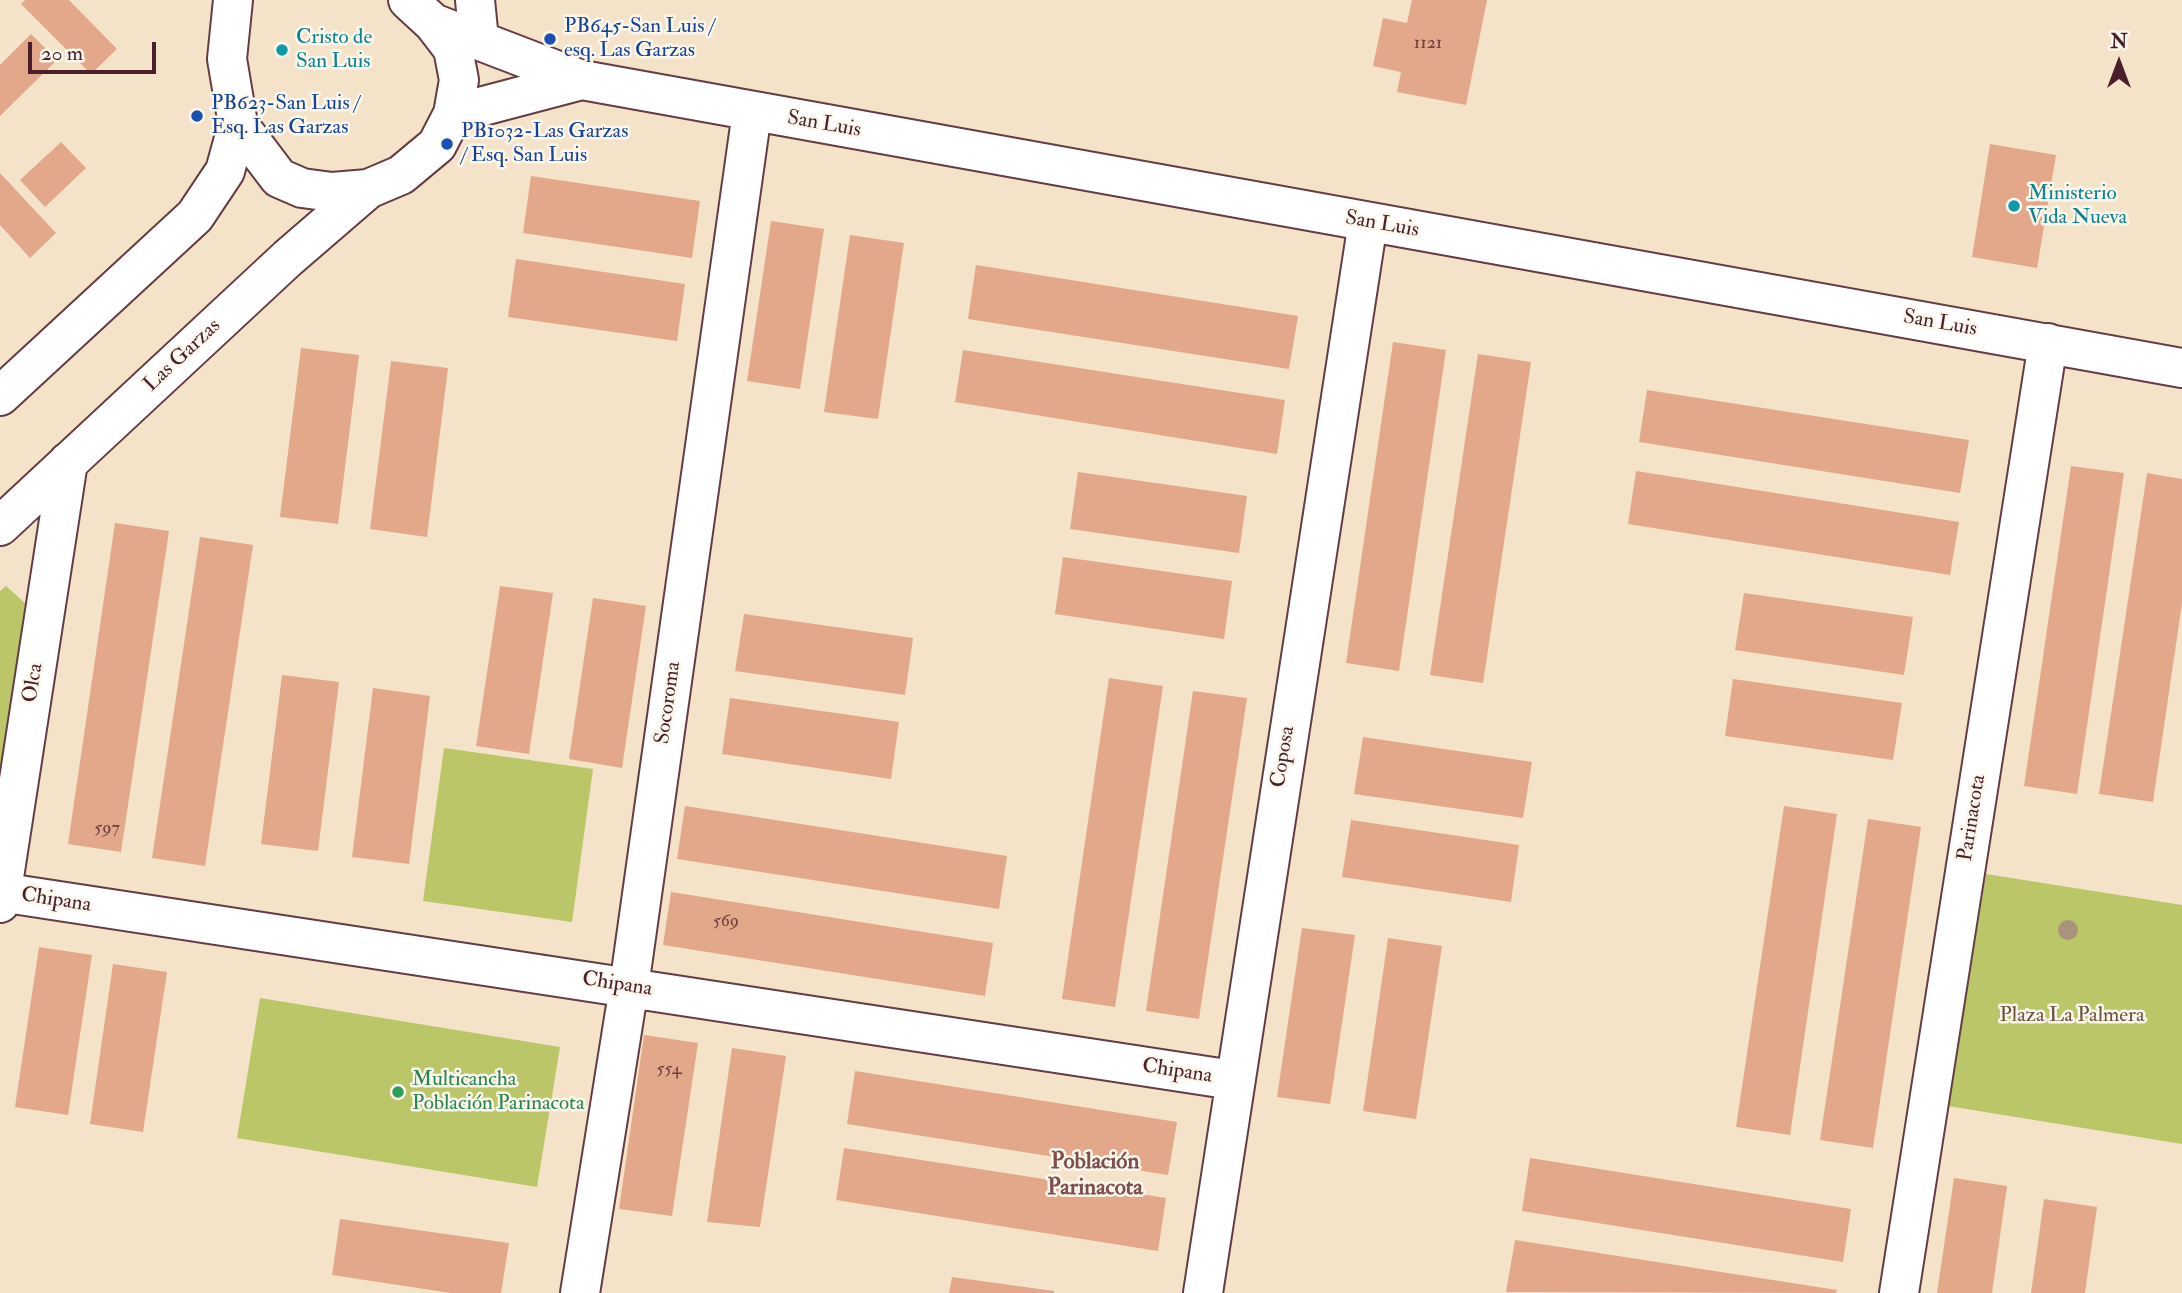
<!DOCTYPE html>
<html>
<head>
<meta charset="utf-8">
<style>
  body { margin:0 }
  #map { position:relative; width:2182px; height:1293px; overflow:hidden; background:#f4e3c9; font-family:"IM FELL Double Pica",serif }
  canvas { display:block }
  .north { position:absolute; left:2084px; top:28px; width:70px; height:70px; -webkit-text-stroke:5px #fbf7ec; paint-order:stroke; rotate:0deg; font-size:19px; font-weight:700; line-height:28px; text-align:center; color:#4a1f2b }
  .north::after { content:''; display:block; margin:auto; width:24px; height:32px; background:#4a1f2b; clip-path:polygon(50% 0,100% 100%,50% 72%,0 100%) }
  .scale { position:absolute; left:28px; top:42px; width:128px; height:32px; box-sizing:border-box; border:4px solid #4a1f2b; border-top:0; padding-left:9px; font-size:21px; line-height:24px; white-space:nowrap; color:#4a1f2b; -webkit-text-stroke:5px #fbf7ec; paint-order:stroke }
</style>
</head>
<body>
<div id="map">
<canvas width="2182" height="1293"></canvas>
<div class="north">N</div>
<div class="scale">20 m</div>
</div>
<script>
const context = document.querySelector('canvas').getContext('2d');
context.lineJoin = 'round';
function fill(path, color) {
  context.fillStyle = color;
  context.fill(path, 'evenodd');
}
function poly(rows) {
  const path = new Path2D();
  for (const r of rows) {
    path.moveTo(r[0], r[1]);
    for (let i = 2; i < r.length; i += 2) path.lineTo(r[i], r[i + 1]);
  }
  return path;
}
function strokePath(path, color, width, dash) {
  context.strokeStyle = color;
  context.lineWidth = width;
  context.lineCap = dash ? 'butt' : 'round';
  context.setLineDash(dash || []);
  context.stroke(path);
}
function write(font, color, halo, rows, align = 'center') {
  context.font = font + ' "IM FELL Double Pica",serif';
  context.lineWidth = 5;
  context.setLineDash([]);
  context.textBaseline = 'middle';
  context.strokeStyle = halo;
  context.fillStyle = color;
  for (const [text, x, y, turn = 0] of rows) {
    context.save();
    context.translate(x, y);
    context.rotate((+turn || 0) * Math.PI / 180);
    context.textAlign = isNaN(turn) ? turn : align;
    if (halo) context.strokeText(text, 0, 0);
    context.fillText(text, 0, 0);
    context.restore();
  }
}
fill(poly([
  [6,586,25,603,0,786,0,591],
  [444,748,593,769,572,922,423,901],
  [1986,874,2182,905,2182,1144,1948,1106],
  [260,998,560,1047,537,1187,237,1138]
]), '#bac668');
fill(poly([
  [25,0,69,0,117,49,91,74,21,4],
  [1412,0,1487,0,1466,105,1397,92,1401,72,1373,66,1383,18,1407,23],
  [31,34,57,60,0,116,0,65],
  [61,142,86,168,45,207,20,180],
  [1990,144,2056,155,2037,268,1972,257],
  [0,173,56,233,30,258,0,225],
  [531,176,700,201,692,258,523,233],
  [771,221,824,229,800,389,747,381],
  [850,235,904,243,878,419,824,412],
  [516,259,685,284,677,341,508,317],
  [976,265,1298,316,1289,369,968,319],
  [1393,342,1446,350,1399,671,1346,663],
  [301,348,359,355,338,524,280,517],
  [963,350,1285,400,1277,454,955,402],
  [1478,354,1531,362,1483,683,1430,675],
  [391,361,448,368,427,537,370,529],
  [1647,390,1969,440,1960,493,1639,442],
  [2071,466,2124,473,2077,794,2024,786],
  [1636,471,1959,522,1950,575,1628,524],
  [1078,472,1247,496,1239,553,1070,529],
  [2147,473,2182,479,2182,603,2153,802,2099,794],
  [115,523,169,531,121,852,68,844],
  [200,537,253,545,205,866,152,858],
  [1063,557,1232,581,1224,639,1055,614],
  [500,586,553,593,529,754,476,746],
  [1744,593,1913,617,1904,675,1735,650],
  [593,598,646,606,622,768,569,759],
  [744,614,913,638,905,695,735,671],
  [282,675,339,682,318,851,261,844],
  [1109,678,1163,686,1115,1007,1062,999],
  [1733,679,1902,703,1893,760,1725,736],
  [373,688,430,696,409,864,352,857],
  [1193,691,1247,698,1199,1019,1146,1011],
  [730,698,899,722,891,779,722,754],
  [1363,737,1532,762,1523,818,1354,794],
  [685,806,1007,856,999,909,677,859],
  [1784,806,1837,814,1790,1135,1736,1127],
  [1868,819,1921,827,1873,1148,1820,1140],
  [1351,820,1519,845,1511,902,1342,877],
  [671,892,993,943,985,996,663,945],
  [1302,928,1355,935,1330,1104,1277,1097],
  [1388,938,1442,946,1416,1119,1363,1111],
  [39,947,92,955,68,1115,15,1107],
  [113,964,167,972,143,1132,90,1124],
  [644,1035,698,1043,672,1216,619,1209],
  [732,1048,786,1056,760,1227,707,1222],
  [855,1071,1177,1122,1168,1175,847,1124],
  [844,1148,1166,1198,1158,1251,836,1200],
  [1530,1158,1851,1209,1843,1262,1522,1211],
  [1954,1178,2007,1186,1992,1293,1937,1293],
  [2044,1199,2097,1207,2085,1293,2031,1293],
  [340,1219,509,1243,501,1293,451,1293,332,1275],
  [1515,1240,1837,1290,1836,1293,1506,1292],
  [952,1277,1054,1291,1054,1293,949,1293]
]), '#e2a889');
const minor = poly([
  [233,0,227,59,238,124,279,178,302,188,332,192,368,189,401,175,437,145,453,114,459,80,453,49,433,23,408,0],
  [475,0,479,40],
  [433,23,582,80,2182,368],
  [453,114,582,80],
  [0,396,195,216,225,171,238,124],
  [0,526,288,258,368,189],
  [0,892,1233,1080],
  [0,903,68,462],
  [580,1293,629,987,752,112],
  [1203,1293,1368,222],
  [1899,1293,2048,343]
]);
strokePath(minor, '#643c43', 42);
strokePath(minor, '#fff', 38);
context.fillStyle = '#a9937c';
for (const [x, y] of [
  [2068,930]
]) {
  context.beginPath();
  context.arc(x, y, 10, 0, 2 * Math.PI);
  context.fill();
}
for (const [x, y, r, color] of [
  [550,39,7,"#1a4fb4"],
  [282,50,7,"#0f9aa8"],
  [197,116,7,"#1a4fb4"],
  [447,144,7,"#1a4fb4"],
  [2014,206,7,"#0f9aa8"],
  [398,1092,7,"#2e9e5b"]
]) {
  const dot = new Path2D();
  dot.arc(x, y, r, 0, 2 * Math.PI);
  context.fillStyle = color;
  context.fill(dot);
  strokePath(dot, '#fbf7ec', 2.5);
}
write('18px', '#704142', null, [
  ["1121",1428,44],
  ["597",107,829],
  ["569",726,922],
  ["554",669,1070]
]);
write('21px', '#164399', '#fbf7ec', [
  ["PB645-San Luis /",564,27],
  ["esq. Las Garzas",564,51],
  ["PB623-San Luis /",211,104],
  ["Esq. Las Garzas",211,128],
  ["PB1032-Las Garzas",461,132],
  ["/ Esq. San Luis",461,156]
], 'left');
write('21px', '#0d838f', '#fbf7ec', [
  ["Cristo de",296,38],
  ["San Luis",296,62],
  ["Ministerio",2028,194],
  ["Vida Nueva",2028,218]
], 'left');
write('21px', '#4a1f2b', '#fbf7ec', [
  ["San Luis",824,125,10],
  ["San Luis",1382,225,10],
  ["San Luis",1940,324,10],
  ["Las Garzas",183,356,-43],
  ["Olca",34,683,-81],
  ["Socoroma",669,703,-82],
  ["Coposa",1284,757,-81],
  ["Parinacota",1973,818,-81],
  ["Chipana",56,901,9],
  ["Chipana",617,985,9],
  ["Chipana",1177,1072,9]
]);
write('21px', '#6c513d', '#fbf7ec', [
  ["Plaza La Palmera",2072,1016]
]);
write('21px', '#27864d', '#fbf7ec', [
  ["Multicancha",412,1080],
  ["Población Parinacota",412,1104]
], 'left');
write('bold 23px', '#7f4f4c', '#fbf7ec', [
  ["Población",1095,1163],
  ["Parinacota",1095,1189]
]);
</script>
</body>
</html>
